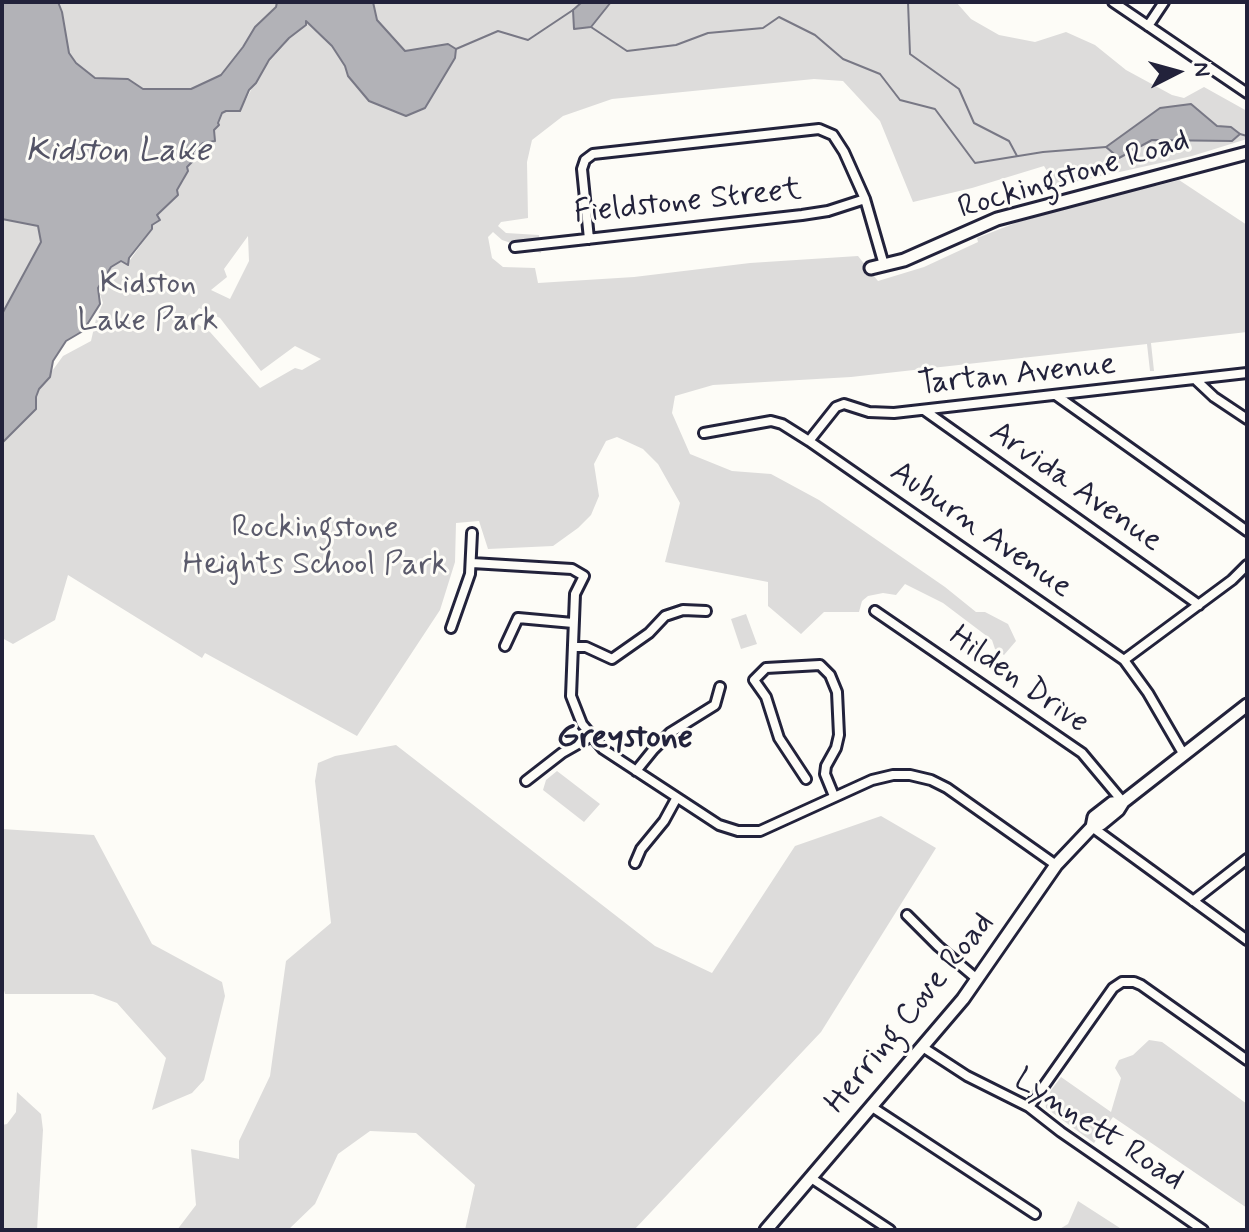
<!DOCTYPE html>
<html>
<head>
<meta charset="utf-8">
<style>
  body { margin:0 }
  #map { position:relative; width:1249px; height:1232px; overflow:hidden; background:#fdfcf7; font-family:Mynerve,sans-serif }
  canvas { display:block }
  .frame { position:absolute; inset:0; border:4px solid #22223b; pointer-events:none }
  .north { position:absolute; left:1137px; top:32px; width:80px; height:80px; -webkit-text-stroke:6px #fdfcf7; paint-order:stroke; rotate:84deg; font-size:22px; font-weight:700; line-height:32px; text-align:center; color:#22223b }
  .north::after { content:''; display:block; margin:auto; width:28px; height:36px; background:#22223b; clip-path:polygon(50% 0,100% 100%,50% 72%,0 100%) }
</style>
</head>
<body>
<div id="map">
<canvas width="1249" height="1232"></canvas>
<div class="frame"></div>
<div class="north">N</div>
</div>
<script>
const context = document.querySelector('canvas').getContext('2d');
context.lineJoin = 'round';
function fill(path, color) {
  context.fillStyle = color;
  context.fill(path, 'evenodd');
}
function poly(rows) {
  const path = new Path2D();
  for (const r of rows) {
    path.moveTo(r[0], r[1]);
    for (let i = 2; i < r.length; i += 2) path.lineTo(r[i], r[i + 1]);
  }
  return path;
}
function strokePath(path, color, width, dash) {
  context.strokeStyle = color;
  context.lineWidth = width;
  context.lineCap = dash ? 'butt' : 'round';
  context.setLineDash(dash || []);
  context.stroke(path);
}
function write(font, color, halo, rows, align = 'center') {
  context.font = font + ' Mynerve,sans-serif';
  context.lineWidth = 6;
  context.setLineDash([]);
  context.textBaseline = 'middle';
  context.strokeStyle = halo;
  context.fillStyle = color;
  for (const [text, x, y, turn = 0] of rows) {
    context.save();
    context.translate(x, y);
    context.rotate((+turn || 0) * Math.PI / 180);
    context.textAlign = isNaN(turn) ? turn : align;
    if (halo) context.strokeText(text, 0, 0);
    context.fillText(text, 0, 0);
    context.restore();
  }
}
fill(poly([
  [58,2,281,2,232,79,191,89,143,89,128,79,95,78,76,63,69,53,62,12],
  [352,2,582,2,573,10,591,27,611,2,956,2,971,19,999,35,1035,42,1066,32,1095,45,1126,70,1172,95,1184,98,1204,87,1247,111,1247,139,1192,156,1056,186,1044,166,972,188,913,202,880,121,843,81,814,79,612,99,563,116,532,140,527,162,528,218,501,222,498,226,506,233,539,235,541,253,502,240,493,232,488,237,492,258,503,267,535,268,538,283,634,277,750,263,858,256,878,281,924,267,978,242,977,238,1018,222,1155,184,1156,186,1179,180,1247,225,1247,332,1151,343,1154,371,1150,371,1147,344,851,377,713,385,675,396,672,413,690,454,732,471,771,474,819,500,945,587,976,612,985,612,1008,624,1016,641,1004,655,995,649,992,640,943,603,905,584,896,595,883,593,868,596,862,601,859,612,824,612,801,634,768,606,768,582,665,562,680,503,658,464,643,449,617,437,606,441,594,464,599,496,591,515,578,528,553,546,488,549,479,521,456,523,455,562,440,610,357,736,205,653,202,658,68,575,55,620,13,644,2,638,2,443,36,409,35,405,39,389,63,356,91,341,96,319,103,303,98,288,104,278,111,267,118,262,128,263,152,229,156,215,178,195,177,190,184,180,186,167,193,160,192,154,203,143,215,141,214,130,222,113,226,111,240,111,261,71,285,44,292,15,383,47],
  [1217,126,1231,127,1232,141,1152,140],
  [248,236,249,261,230,299,211,290,227,277,224,269],
  [199,308,220,318,261,371,295,346,321,359,302,370,295,368,260,388,210,332,191,320],
  [2,219,38,226,41,242,2,314],
  [746,614,757,644,741,649,731,619],
  [396,745,655,946,712,973,795,846,881,816,936,848,821,1032,634,1230,465,1230,475,1185,416,1133,370,1131,338,1154,315,1204,288,1230,177,1230,196,1205,191,1149,239,1159,239,1141,270,1076,286,961,331,923,315,781,318,763,335,756],
  [557,771,600,804,584,822,543,790,546,780],
  [2,829,94,835,152,944,222,982,225,996,204,1080,192,1093,152,1110,166,1058,117,1003,93,994,5,994,2,983],
  [1149,1040,1162,1042,1247,1104,1247,1208,1113,1117,1094,1143,1046,1108,1045,1098,1061,1077,1111,1112,1121,1078,1115,1068,1119,1060,1133,1055],
  [17,1092,41,1114,43,1130,37,1230,2,1230,2,1125,7,1124,16,1112],
  [1078,1201,1123,1230,1058,1230,1068,1224]
]), '#dddcdb');
const water = poly([
  [2,2,58,2,62,12,69,53,76,63,95,78,128,79,143,89,191,89,221,75,243,47,255,27,276,7,277,2,373,2,377,20,405,51,448,44,456,49,455,58,425,108,406,116,369,101,348,76,345,66,332,46,306,21,306,25,289,38,269,60,256,83,249,90,240,111,226,111,222,113,218,123,219,125,214,130,215,141,203,143,193,152,193,161,187,167,188,171,177,190,178,195,157,215,160,220,152,225,152,229,129,258,128,265,121,261,111,267,98,288,100,304,83,331,66,341,53,361,50,377,39,389,36,397,36,409,2,443,2,314,41,242,38,226,2,219,2,2],
  [582,2,611,2,591,27,574,29,573,10,582,2],
  [1191,104,1217,126,1231,127,1240,134,1232,141,1152,140,1119,158,1106,147,1160,108,1191,104]
]);
fill(water, '#b2b2b7');
strokePath(water, '#787885', 2);
strokePath(poly([
  [908,2,910,54,959,89,974,123,1009,141,1017,156],
  [591,27,627,51,676,45,708,33,763,28,779,17,815,35,843,59,880,74,900,100,935,109,975,163,1043,152,1106,147],
  [456,49,498,31,528,40,573,10],
  [1240,134,1247,136]
]), '#787885', 2);
const street = poly([
  [1113,2,1247,93],
  [1148,26,1164,2],
  [589,239,582,169,585,160,593,154,819,129,833,135,844,152,865,199,884,265],
  [515,247,802,215,828,211,865,199],
  [1197,381,1214,397,1247,419],
  [1057,396,1247,531],
  [924,410,1199,605],
  [704,433,771,421,782,424,809,441,1124,660,1148,693,1184,755],
  [809,441,836,407,844,404,869,412,894,413,1247,373],
  [472,563,572,569,584,576,575,594,571,696,582,724,603,749,719,825,738,831,760,831,872,780,893,775,910,775,931,780,947,788,1056,865],
  [875,611,1082,753,1123,802],
  [451,628,470,574,472,533],
  [505,646,518,618,573,623],
  [573,647,586,647,612,659,649,633,665,616,683,610,706,611],
  [1124,660,1232,580,1247,565],
  [636,771,653,750,670,733,715,705,720,687],
  [806,779,779,738,766,697,754,680,766,668,820,665,830,675,837,692,839,735,836,748,826,766,825,774,834,796],
  [526,781,562,753,592,736],
  [1092,827,1247,940],
  [635,863,641,849,664,821,676,799],
  [1193,901,1247,859],
  [907,915,938,946,977,979],
  [924,1048,967,1076,1029,1107,1061,1132,1203,1230],
  [872,1107,1035,1214],
  [1029,1107,1113,988,1122,982,1134,982,1141,985,1247,1060],
  [811,1178,890,1230]
]);
const secondary = poly([
  [871,268,904,260,997,219,1247,153],
  [1092,827,1101,824,1118,810,1123,802,1247,705],
  [766,1230,963,999,1056,865,1092,827,1094,817,1112,803,1123,802]
]);
strokePath(street, '#22223b', 14);
strokePath(secondary, '#22223b', 17);
strokePath(street, '#fdfcf7', 8);
strokePath(secondary, '#fdfcf7', 11);
write('32px', '#22223b', '#fdfcf7', [
  ["Rockingstone Road",1074,176,-17],
  ["Fieldstone Street",688,203,-6],
  ["Tartan Avenue",1017,376,-6],
  ["Arvida Avenue",1075,488,35],
  ["Auburn Avenue",980,531,35],
  ["Hilden Drive",1018,681,35],
  ["Herring Cove Road",911,1014,-51],
  ["Lynnett Road",1098,1131,33]
]);
write('32px', '#5a5a6b', '#fdfcf7', [
  ["Kidston",148,285],
  ["Lake Park",148,322],
  ["Rockingstone",315,529],
  ["Heights School Park",315,566]
]);
write('italic 34px', '#545466', '#fdfcf7', [
  ["Kidston Lake",118,153]
]);
write('bold 34px', '#22223b', '#fdfcf7', [
  ["Greystone",625,739]
]);
</script>
</body>
</html>
